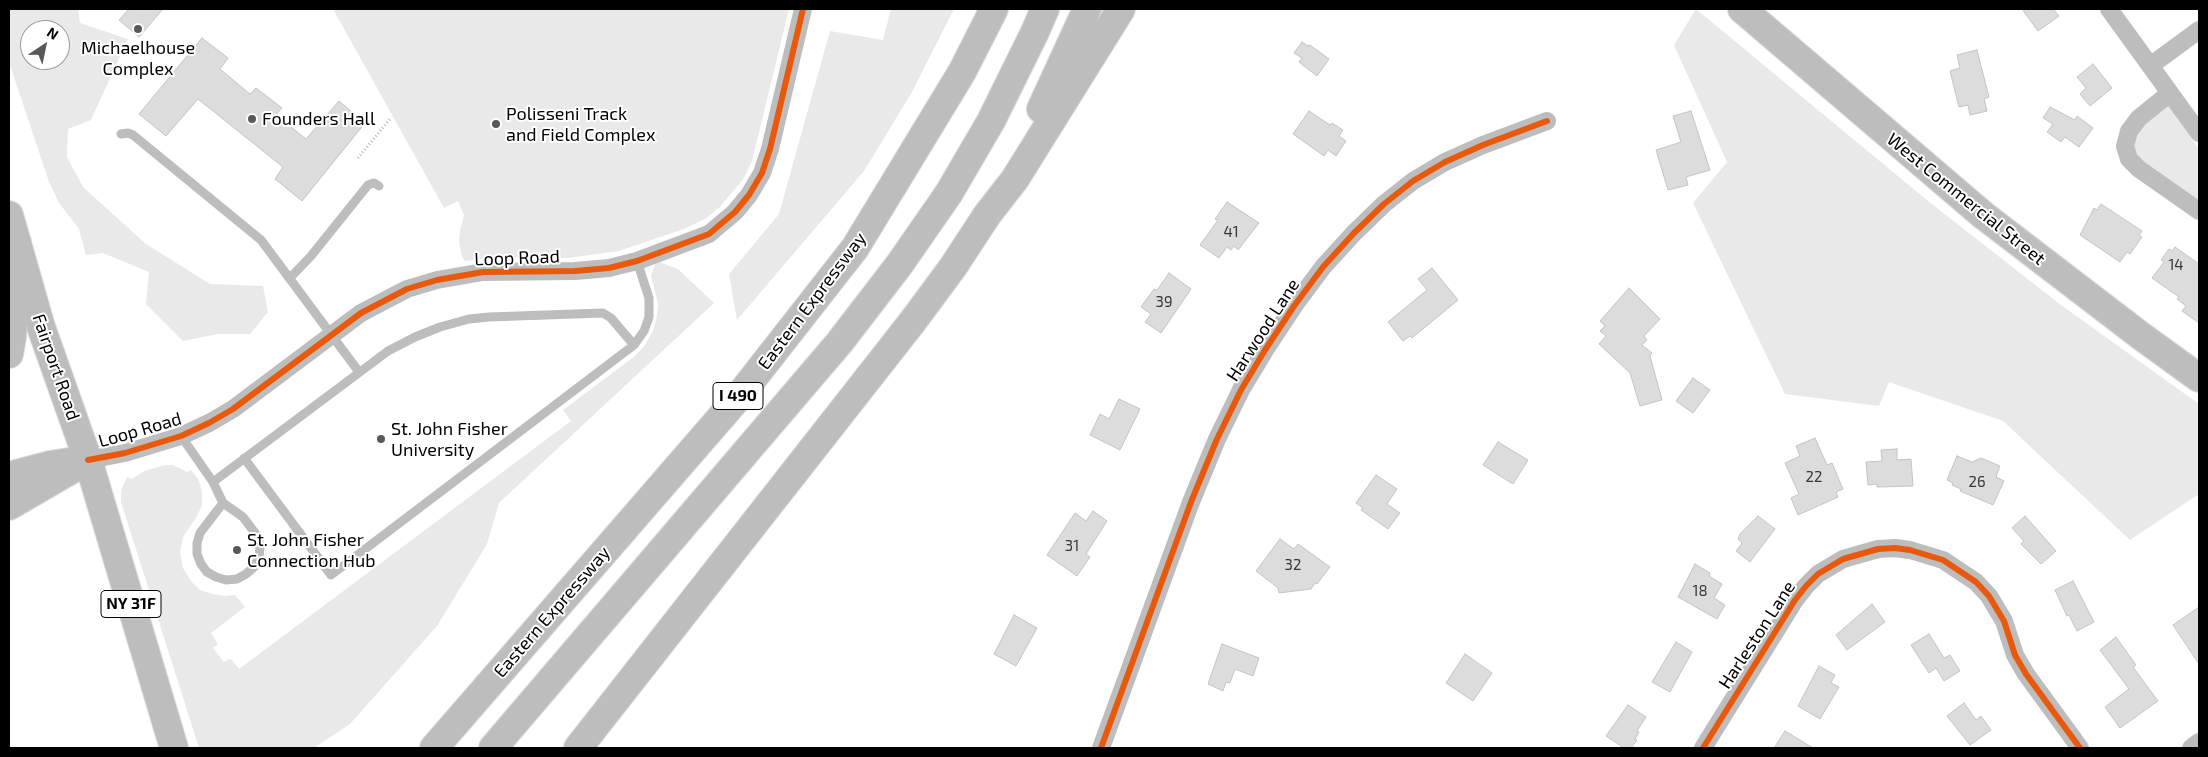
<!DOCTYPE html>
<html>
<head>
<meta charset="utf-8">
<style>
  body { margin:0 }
  #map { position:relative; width:2208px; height:757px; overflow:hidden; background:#fff; font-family:"Exo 2",sans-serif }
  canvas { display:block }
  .frame { position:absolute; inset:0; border:10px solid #000; pointer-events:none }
  .north { position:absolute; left:20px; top:20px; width:50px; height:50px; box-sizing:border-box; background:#fff; border:1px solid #999; border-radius:50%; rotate:34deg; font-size:14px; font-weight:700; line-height:20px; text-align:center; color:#000 }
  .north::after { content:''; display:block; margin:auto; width:18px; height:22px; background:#595959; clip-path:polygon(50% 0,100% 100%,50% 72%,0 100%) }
</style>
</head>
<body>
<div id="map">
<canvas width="2208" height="757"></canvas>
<div class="frame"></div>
<div class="north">N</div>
</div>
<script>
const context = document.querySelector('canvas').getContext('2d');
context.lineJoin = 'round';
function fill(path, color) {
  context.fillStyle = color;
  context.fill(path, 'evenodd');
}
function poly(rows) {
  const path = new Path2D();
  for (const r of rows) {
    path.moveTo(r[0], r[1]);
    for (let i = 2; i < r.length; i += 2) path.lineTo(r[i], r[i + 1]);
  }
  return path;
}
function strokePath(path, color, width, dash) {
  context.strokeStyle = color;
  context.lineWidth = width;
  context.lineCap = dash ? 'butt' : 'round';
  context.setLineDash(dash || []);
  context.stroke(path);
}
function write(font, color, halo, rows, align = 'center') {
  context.font = font + ' "Exo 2",sans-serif';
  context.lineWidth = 4;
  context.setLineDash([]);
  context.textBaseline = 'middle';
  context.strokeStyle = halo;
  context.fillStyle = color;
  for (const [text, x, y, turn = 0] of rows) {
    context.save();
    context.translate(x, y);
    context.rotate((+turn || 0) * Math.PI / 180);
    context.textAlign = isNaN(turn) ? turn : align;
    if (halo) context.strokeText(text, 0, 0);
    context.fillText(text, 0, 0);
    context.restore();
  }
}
fill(poly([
  [9,9,78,9,80,23,128,39,91,120,68,129,67,157,83,187,146,244,210,284,263,286,268,312,250,334,218,334,183,341,146,304,149,272,103,253,86,255,79,229,59,203,49,182,9,62],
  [30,30,60,30,60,60,30,60],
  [333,9,789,9,752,161,744,178,720,207,705,219,684,229,619,251,568,258,497,257,465,261,462,257,459,241,460,230,464,215,458,201,444,208],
  [891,9,954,9,912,92,864,171,737,320,729,274,779,214,830,31,883,40],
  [1696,9,1928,201,2061,305,2199,404,2199,494,2130,540,2003,421,1889,382,1879,406,1785,394,1693,203,1727,162,1674,45],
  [2167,103,2199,149,2199,203,2156,174,2133,152,2133,141,2139,126],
  [659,262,678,269,714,303,499,503,487,544,437,626,350,724,314,748,199,748,121,502,121,490,127,477,132,479,144,471,165,465,173,465,187,472,191,470,198,479,202,491,202,505,197,516,183,537,180,552,183,568,191,581,200,590,213,594,225,596,235,595,245,607,211,633,218,644,213,648,224,662,229,659,232,660,239,669,571,421,563,410,635,356,645,345,653,331,657,316,658,303,651,276,655,264]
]), '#e9e9e9');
const building = poly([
  [129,9,163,9,139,37,119,20,129,9],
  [2022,9,2053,9,2059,16,2038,31,2022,9],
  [202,38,228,58,220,69,250,94,256,88,282,108,276,115,306,139,339,101,365,123,302,201,275,179,283,167,198,99,166,136,139,114,202,38],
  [1302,42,1308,46,1310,45,1329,59,1317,76,1299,62,1302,58,1294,53,1302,42],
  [1977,50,1989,97,1984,99,1987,111,1970,115,1968,105,1959,107,1950,71,1960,68,1957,55,1977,50],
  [2093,64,2112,88,2090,106,2080,94,2086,88,2077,77,2093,64],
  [2050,107,2075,120,2077,116,2093,128,2079,147,2065,137,2061,142,2047,132,2053,124,2043,118,2050,107],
  [1309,111,1330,125,1332,123,1343,130,1339,136,1346,141,1336,156,1328,150,1324,156,1293,134,1309,111],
  [1691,111,1710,170,1686,177,1688,185,1668,190,1656,150,1681,142,1673,116,1691,111],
  [1227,202,1259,223,1238,250,1234,246,1231,250,1227,247,1219,258,1200,245,1218,220,1215,219,1227,202],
  [2101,204,2142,231,2139,235,2142,237,2130,254,2127,252,2120,262,2080,235,2094,208,2097,210,2101,204],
  [2175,247,2199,264,2199,323,2182,311,2186,306,2177,299,2179,297,2152,278,2164,262,2161,260,2169,249,2172,251,2175,247],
  [1432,268,1458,300,1412,338,1410,336,1403,341,1388,322,1427,290,1418,279,1432,268],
  [1169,273,1191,289,1161,333,1145,322,1151,314,1141,307,1154,289,1157,290,1169,273],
  [1629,288,1660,319,1644,336,1647,340,1642,345,1652,353,1650,356,1662,400,1640,406,1630,373,1599,344,1606,336,1600,331,1605,326,1600,321,1629,288],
  [1693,378,1710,390,1693,413,1676,401,1693,378],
  [1119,399,1140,409,1120,450,1090,435,1100,414,1109,419,1119,399],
  [1815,438,1827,465,1832,463,1843,489,1836,492,1838,497,1798,515,1791,498,1799,494,1785,463,1800,456,1796,446,1815,438],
  [1498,442,1528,460,1513,484,1483,465,1498,442],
  [1897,449,1897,460,1911,459,1913,486,1877,487,1877,484,1868,485,1866,462,1882,461,1881,450,1897,449],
  [1957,456,1972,462,1981,458,2000,466,1996,477,2004,481,1993,505,1960,491,1961,489,1952,485,1953,483,1947,480,1957,456],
  [1376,475,1397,489,1387,504,1400,513,1388,529,1361,510,1363,508,1356,503,1376,475],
  [1093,511,1107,521,1086,554,1090,557,1077,576,1047,555,1075,513,1086,521,1093,511],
  [1758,516,1775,529,1750,562,1736,551,1742,543,1738,539,1740,534,1758,516],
  [2025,516,2056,551,2041,564,2021,544,2024,541,2012,528,2025,516],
  [1280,539,1294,549,1298,544,1330,567,1317,584,1315,583,1311,589,1279,593,1278,588,1256,571,1280,539],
  [1695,564,1710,573,1709,576,1722,584,1714,598,1725,605,1717,619,1678,597,1695,564],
  [2073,581,2094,622,2077,631,2069,615,2067,616,2055,590,2073,581],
  [1872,604,1885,622,1847,650,1836,635,1872,604],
  [2199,607,2199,664,2173,625,2199,607],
  [1014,615,1037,628,1016,666,994,654,1014,615],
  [1929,634,1944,658,1950,655,1960,671,1944,681,1936,668,1929,673,1911,645,1929,634],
  [2116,637,2136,665,2133,667,2158,701,2120,728,2105,707,2129,689,2100,650,2116,637],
  [1676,642,1692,652,1670,692,1652,682,1676,642],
  [1222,644,1259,658,1253,676,1235,669,1230,683,1226,682,1223,691,1208,684,1222,644],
  [1465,654,1492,673,1473,701,1446,683,1465,654],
  [1819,666,1835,675,1831,683,1839,687,1820,719,1798,706,1819,666],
  [1964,703,1976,720,1981,716,1991,730,1970,745,1947,716,1964,703],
  [1628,705,1646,717,1637,731,1639,732,1635,739,1637,740,1631,748,1624,748,1606,736,1628,705],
  [1785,731,1813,748,1774,748,1785,731]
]);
fill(building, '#dcdcdc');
strokePath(building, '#c4c4c4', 1);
const primary = poly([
  [1742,9,1983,215,2141,336,2199,378],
  [9,215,41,327,88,460,174,748]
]);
const highway = poly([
  [1041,109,1087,9],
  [9,354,12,337,17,243],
  [9,479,16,474,50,465,69,462],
  [9,506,88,460],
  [434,748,736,400,855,248,962,72,994,9],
  [493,748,839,343,899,265,949,193,991,121,1034,34,1045,9],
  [578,748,913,321,953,267,987,215,1015,179,1121,9]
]);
strokePath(primary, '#dbdbdb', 30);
strokePath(highway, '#dbdbdb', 30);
strokePath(poly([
  [358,158,390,119]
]), '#b8b8b8', 3, [1, 2.5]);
strokePath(poly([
  [121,134,128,133,133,135,261,240,359,372],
  [290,278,311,256,368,185,374,183,379,186],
  [181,436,213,482,223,503,243,517,258,537,260,547,259,557,254,567,246,574,237,579,226,580,216,577,207,572,201,564,197,554,197,543,200,533,223,503],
  [244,458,331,575,634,345,644,331,649,317,649,298,637,261],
  [213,482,388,351,415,337,440,327,469,319,489,317,603,313,611,318,634,345]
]), '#bdbdbd', 9);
strokePath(poly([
  [2109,9,2199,133],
  [2150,66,2199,30],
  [2170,93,2139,118,2129,131,2125,146,2129,159,2139,169,2199,211],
  [88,460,125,453,181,436,209,423,233,409,361,313,407,289,437,280,483,272,575,271,609,268,637,261,709,234,735,212,749,195,762,173,770,149,803,9],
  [1101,748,1191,502,1217,439,1241,390,1265,350,1294,306,1323,267,1354,233,1384,204,1413,181,1445,162,1483,145,1547,121],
  [1703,748,1795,600,1806,586,1818,574,1843,559,1878,549,1895,548,1910,550,1943,560,1976,582,1989,596,2004,621,2015,655,2026,674,2080,748],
  [2191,748,2199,742]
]), '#bdbdbd', 18);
strokePath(primary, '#bdbdbd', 28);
strokePath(highway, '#bdbdbd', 28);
strokePath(poly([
  [88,460,125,453,181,436,209,423,233,409,361,313,407,289,437,280,483,272,575,271,609,268,637,261,709,234,735,212,749,195,762,173,770,149,803,9],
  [1101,748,1191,502,1217,439,1241,390,1265,350,1294,306,1323,267,1354,233,1384,204,1413,181,1445,162,1483,145,1547,121],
  [1703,748,1795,600,1806,586,1818,574,1843,559,1878,549,1895,548,1910,550,1943,560,1976,582,1989,596,2004,621,2015,655,2026,674,2080,748]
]), '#e8590c', 6);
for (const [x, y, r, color] of [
  [138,29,5,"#595959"],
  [252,119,5,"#595959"],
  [496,124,5,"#595959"],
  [381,439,5,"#595959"],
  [237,550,5,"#595959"]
]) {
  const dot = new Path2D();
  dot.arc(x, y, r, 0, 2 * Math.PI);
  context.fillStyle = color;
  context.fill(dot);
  strokePath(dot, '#fff', 2);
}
write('15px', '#373737', null, [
  ["41",1231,232],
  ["14",2176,265],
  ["39",1164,302],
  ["22",1814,477],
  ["26",1977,482],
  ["31",1072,546],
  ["32",1293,565],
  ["18",1700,591]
]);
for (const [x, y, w] of [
  [738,396,50],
  [131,604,60]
]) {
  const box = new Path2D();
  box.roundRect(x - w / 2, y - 13.5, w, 27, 4);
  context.fillStyle = '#fff';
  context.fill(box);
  strokePath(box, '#000', 1);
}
write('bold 16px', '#000', null, [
  ["I 490",738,396],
  ["NY 31F",131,604]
]);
write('18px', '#000', '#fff', [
  ["Michaelhouse",138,48,"center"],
  ["Complex",138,69,"center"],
  ["Polisseni Track",506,114],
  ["and Field Complex",506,135],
  ["Founders Hall",262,119],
  ["St. John Fisher",391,429],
  ["University",391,450],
  ["St. John Fisher",247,540],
  ["Connection Hub",247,561]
], 'left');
write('18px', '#000', '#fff', [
  ["West Commercial Street",1966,199,39],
  ["Loop Road",517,258,-2],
  ["Eastern Expressway",812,301,-53],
  ["Harwood Lane",1263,330,-57],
  ["Fairport Road",56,367,71],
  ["Loop Road",140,430,-16],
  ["Eastern Expressway",552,612,-49],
  ["Harleston Lane",1757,635,-57]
]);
</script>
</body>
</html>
